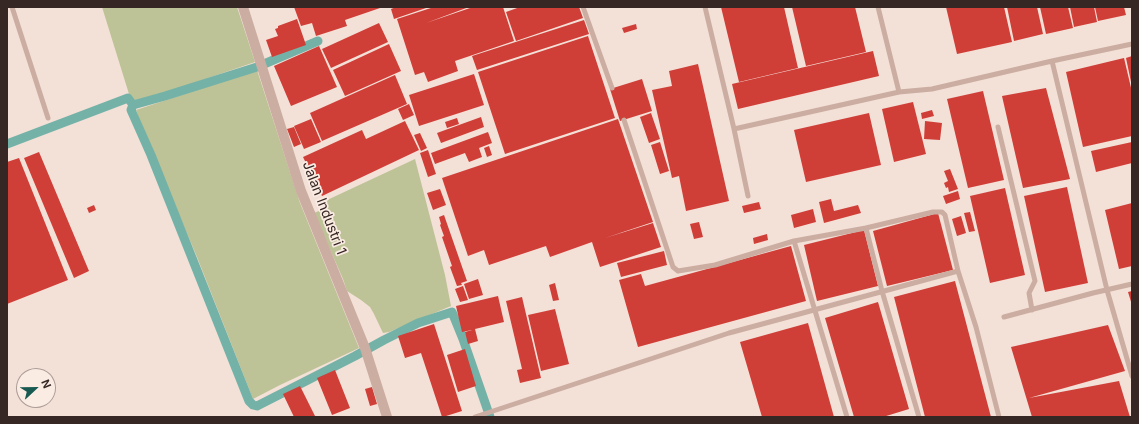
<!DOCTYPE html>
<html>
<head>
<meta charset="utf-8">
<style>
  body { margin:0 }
  #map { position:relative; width:1139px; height:424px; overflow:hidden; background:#f3e0d7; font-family:Inter,sans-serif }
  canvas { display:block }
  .frame { position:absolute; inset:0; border:8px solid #362725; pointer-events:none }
  .north { position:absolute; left:16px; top:368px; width:40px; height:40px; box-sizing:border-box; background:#faebe3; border:1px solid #ac9d97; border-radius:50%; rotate:68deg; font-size:11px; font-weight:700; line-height:16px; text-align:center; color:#362725 }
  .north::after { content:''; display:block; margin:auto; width:14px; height:18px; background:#185a51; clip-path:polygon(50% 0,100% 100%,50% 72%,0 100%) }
</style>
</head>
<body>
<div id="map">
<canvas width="1139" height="424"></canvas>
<div class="frame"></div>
<div class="north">N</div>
</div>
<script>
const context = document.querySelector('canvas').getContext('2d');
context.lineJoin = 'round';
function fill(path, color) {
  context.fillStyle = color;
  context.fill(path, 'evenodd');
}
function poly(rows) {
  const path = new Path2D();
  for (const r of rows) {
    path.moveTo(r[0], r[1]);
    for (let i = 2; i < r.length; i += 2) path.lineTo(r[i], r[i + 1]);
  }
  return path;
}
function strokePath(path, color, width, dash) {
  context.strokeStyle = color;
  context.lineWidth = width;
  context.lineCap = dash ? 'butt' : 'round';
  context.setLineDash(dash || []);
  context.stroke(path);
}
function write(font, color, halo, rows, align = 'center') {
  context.font = font + ' Inter,sans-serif';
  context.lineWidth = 3.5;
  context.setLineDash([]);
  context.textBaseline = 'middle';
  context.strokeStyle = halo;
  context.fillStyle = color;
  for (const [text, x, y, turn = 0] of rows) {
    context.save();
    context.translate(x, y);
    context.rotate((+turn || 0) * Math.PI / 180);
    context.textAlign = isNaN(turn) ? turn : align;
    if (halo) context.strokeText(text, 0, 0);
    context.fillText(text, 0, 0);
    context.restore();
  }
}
fill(poly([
  [102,7,237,7,255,62,179,88,133,101,129,94],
  [257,70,300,203,359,348,280,385,253,399,197,257,142,127,136,110],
  [415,159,445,275,451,306,389,332,383,333,374,314,370,307,361,300,347,291,343,279,314,213,326,208,325,201]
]), '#bdc396');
strokePath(poly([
  [133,105,131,110,151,155,249,401,253,405,257,406,355,356,384,340,418,323,452,312,463,339,490,417],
  [7,144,128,98,133,105,165,96,257,67,318,41]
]), '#74b2a8', 9);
fill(poly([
  [294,7,383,7,345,20,347,26,316,36,312,23,301,26],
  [396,7,429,7,394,19,391,9],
  [434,7,469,7,426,23,473,7,503,7,514,41,455,61,458,71,428,82,424,72,415,75,397,19],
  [520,7,579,7,583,18,516,41,506,12],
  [721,7,784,7,798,68,739,82],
  [792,7,855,7,866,52,806,66],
  [946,7,1004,7,1012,42,957,54],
  [1007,7,1037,7,1043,34,1014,41],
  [1040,7,1068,7,1073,28,1046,34],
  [1070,7,1094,7,1097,22,1074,27],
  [1095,7,1124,7,1126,15,1098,21],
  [297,19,306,45,272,57,266,40,278,36,275,29,278,28,278,26],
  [584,20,589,34,477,70,472,56],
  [379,23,388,42,331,68,322,49],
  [636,24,637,29,624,33,622,28],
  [588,36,615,118,505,154,478,72],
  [389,44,401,71,345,96,333,70],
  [319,46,337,87,291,106,274,66],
  [873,51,879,76,738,109,732,84],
  [1132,56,1132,82,1131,82,1126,58],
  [1124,58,1132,92,1132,136,1083,147,1066,72],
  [698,64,729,201,686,211,679,176,672,178,652,90,672,86,669,71],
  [474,74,484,105,419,126,409,95],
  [395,75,407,104,322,141,310,113],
  [642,79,652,111,620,121,610,89],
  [1046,88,1070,179,1023,188,1002,96],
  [983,91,1004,180,968,188,947,99],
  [913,102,926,154,894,162,882,109],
  [409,104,414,115,403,120,398,109],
  [932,110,934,116,922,119,921,113],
  [651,113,660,139,649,143,640,117],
  [869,113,881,165,806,182,794,130],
  [481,117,484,127,441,143,437,133],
  [457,118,459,124,447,128,445,122],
  [311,119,321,142,304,149,294,126],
  [618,119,653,222,605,238,653,223,661,247,600,267,592,242,550,257,546,246,489,265,484,250,468,256,442,178],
  [405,121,419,150,322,196,303,157,362,130,366,139],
  [925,121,942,123,940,140,924,139],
  [294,127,301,144,294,147,287,129],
  [488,132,492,143,479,148,482,157,469,162,465,153,435,164,431,153],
  [420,133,427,148,421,151,414,135],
  [660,142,669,171,660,174,651,145],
  [1132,142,1132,163,1096,172,1091,151],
  [489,146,492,155,487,157,484,148],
  [428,150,436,174,428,177,420,153],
  [39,152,89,271,74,278,24,158],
  [19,158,68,280,7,304,7,162],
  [950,169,958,189,949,192,948,187,946,188,944,183,948,181,944,171],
  [1067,187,1088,283,1045,292,1024,196],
  [1005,188,1025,275,990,283,970,196],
  [440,189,446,205,433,210,427,193],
  [958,191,960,199,946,204,943,196],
  [831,199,834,211,858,205,861,213,824,223,819,202],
  [759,202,761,209,744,213,742,206],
  [1132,203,1132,266,1119,269,1105,210],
  [94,205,96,210,89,213,87,208],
  [813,209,816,222,794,228,791,215],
  [970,212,975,231,969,232,964,213],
  [938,213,953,270,887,286,873,231],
  [444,215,467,281,461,283,462,285,457,286,450,267,452,266,442,237,444,236,440,225,441,224,439,217],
  [961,216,966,233,957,236,952,219],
  [699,222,703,237,694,239,690,224],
  [864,230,878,286,817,301,804,245],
  [767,234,768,240,754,244,753,238],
  [791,246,806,301,638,347,619,280,641,274,645,286],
  [664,251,667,265,621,277,617,263],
  [478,279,483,295,469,299,464,284],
  [955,281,991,417,925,417,894,297],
  [555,283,559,300,553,301,549,285],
  [463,286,468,300,460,302,455,289],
  [1132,291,1132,305,1128,292],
  [498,296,504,322,475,329,478,341,468,344,465,332,472,330,462,332,456,306],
  [522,297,541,378,520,383,517,370,522,369,506,301],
  [878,302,909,409,883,417,854,417,825,318],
  [555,309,569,364,541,371,528,315],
  [808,323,834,417,762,417,740,342],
  [434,324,462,411,443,417,442,417,421,353,405,358,398,336],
  [1108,325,1125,371,1029,398,1119,381,1130,417,1032,417,1011,347],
  [465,349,476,386,458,392,447,355],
  [335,370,350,408,332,415,317,378],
  [300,386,315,416,313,417,294,417,283,394],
  [372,387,377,404,370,406,365,389]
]), '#d03e38');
strokePath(poly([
  [12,7,48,118],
  [583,7,612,88],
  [705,7,734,129,748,196],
  [878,7,899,92],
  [1052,61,1107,290,1132,376],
  [624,120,673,267,678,271,715,265,794,241,866,228,933,212,942,212,945,215,958,271,976,327,999,417],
  [998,127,1035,281,1029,293,1032,310],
  [734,129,899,92,932,89,1052,61,1132,44],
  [866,228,882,291,919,417],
  [794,241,847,417],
  [1004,317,1093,293,1132,284],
  [475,417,729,333,958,271]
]), '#ccada2', 5);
strokePath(poly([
  [243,7,301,191,365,348,387,417]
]), '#ccada2', 10);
write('14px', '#362725', '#faebe3', [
  ["Jalan Industri 1",324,208,69]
]);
</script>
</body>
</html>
